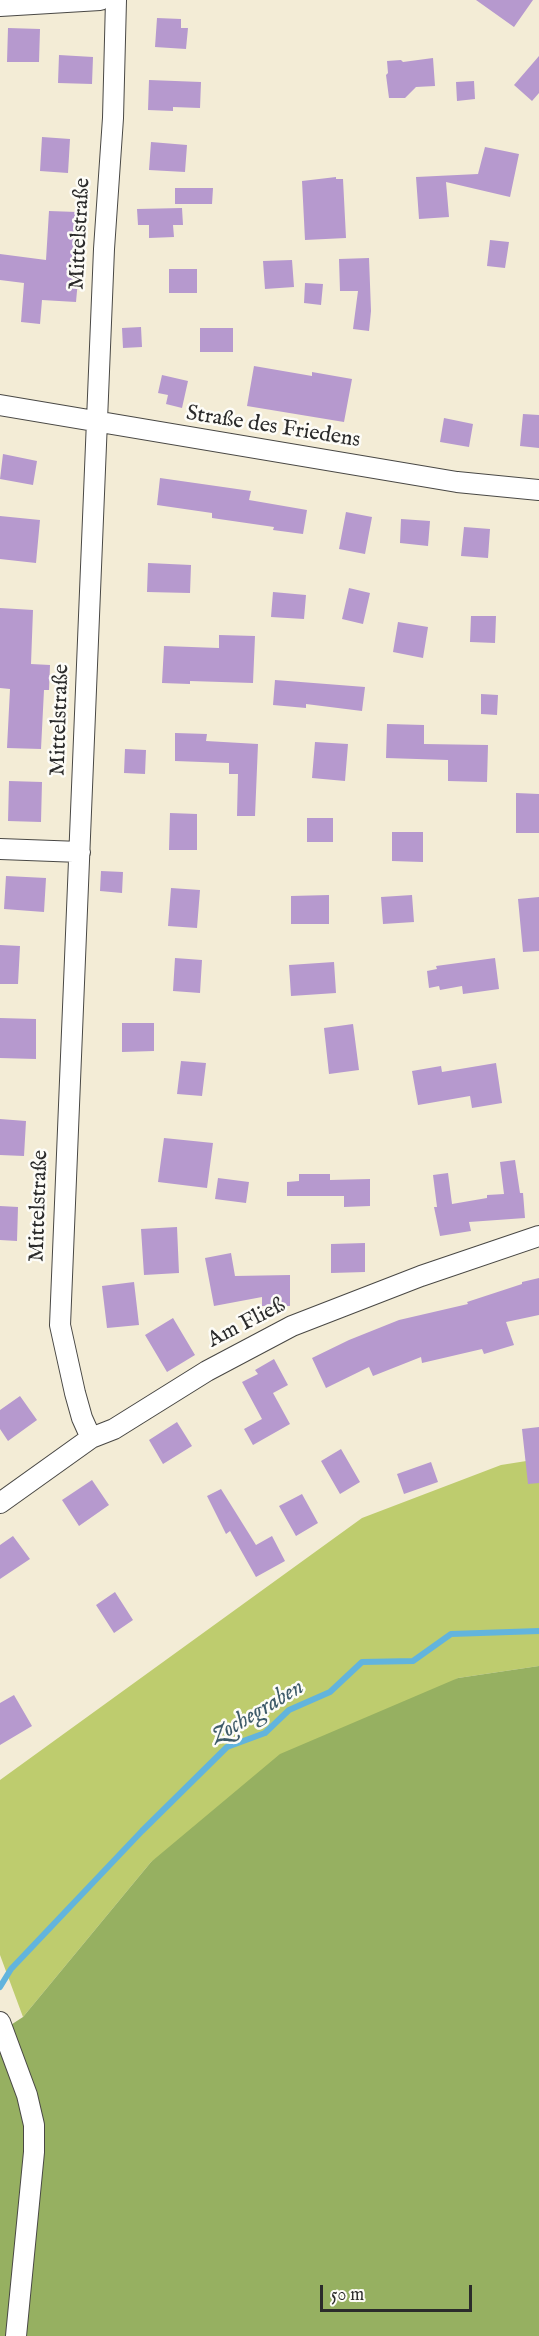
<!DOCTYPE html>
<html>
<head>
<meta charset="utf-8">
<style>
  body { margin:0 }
  #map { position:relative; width:539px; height:2336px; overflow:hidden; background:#f3ecd6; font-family:"IM FELL English",serif }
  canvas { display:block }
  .scale { position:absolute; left:320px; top:2285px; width:152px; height:27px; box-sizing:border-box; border:3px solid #2b2b2b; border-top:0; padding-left:8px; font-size:18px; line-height:21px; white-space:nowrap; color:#2b2b2b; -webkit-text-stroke:4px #fdfcf7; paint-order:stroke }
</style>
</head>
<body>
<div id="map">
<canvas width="539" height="2336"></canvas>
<div class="scale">50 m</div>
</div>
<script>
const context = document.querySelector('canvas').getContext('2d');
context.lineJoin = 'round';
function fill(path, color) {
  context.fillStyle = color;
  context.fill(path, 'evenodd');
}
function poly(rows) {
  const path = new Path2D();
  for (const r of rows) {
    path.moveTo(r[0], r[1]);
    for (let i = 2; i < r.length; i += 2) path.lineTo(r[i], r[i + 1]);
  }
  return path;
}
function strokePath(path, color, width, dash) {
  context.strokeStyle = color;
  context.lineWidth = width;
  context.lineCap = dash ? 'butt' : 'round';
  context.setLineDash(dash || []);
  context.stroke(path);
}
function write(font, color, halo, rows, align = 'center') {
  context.font = font + ' "IM FELL English",serif';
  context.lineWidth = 5;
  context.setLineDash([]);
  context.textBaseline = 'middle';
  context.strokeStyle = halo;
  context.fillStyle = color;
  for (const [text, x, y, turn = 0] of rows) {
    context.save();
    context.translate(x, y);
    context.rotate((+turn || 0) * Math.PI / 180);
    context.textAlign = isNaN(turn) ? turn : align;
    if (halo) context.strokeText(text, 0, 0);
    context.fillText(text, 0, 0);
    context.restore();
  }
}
fill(poly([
  [539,1459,539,1666,458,1678,151,1862,23,2017,0,1955,0,1780,362,1518,501,1465]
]), '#becc6e');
fill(poly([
  [539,1666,539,2336,0,2336,0,2032,23,2017,151,1862,280,1754,458,1678]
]), '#96b061');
strokePath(poly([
  [0,1987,11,1969,142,1831,227,1747,265,1733,289,1710,330,1692,362,1662,413,1661,451,1634,539,1631]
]), '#62b4dd', 6);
fill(poly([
  [476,0,533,0,514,27],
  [157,18,181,19,181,28,188,28,186,49,155,47],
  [8,28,40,29,39,62,7,62],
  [59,55,93,57,92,84,58,83],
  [539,56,539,93,532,101,514,85],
  [433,58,435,86,416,87,405,98,389,98,386,75,388,73,387,61,401,60,403,62],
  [149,80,201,82,200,108,173,107,173,111,148,110],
  [474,81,475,99,457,101,456,82],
  [42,137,70,139,68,173,40,171],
  [151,142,187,145,185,172,149,170],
  [485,147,519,154,510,197,446,182,449,217,419,219,416,177,478,174],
  [336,177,336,179,343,179,346,238,305,240,302,181],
  [175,188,213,188,212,204,175,204],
  [182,208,183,225,173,225,174,237,149,238,149,225,138,225,137,209],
  [49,211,77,212,74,269,79,269,76,302,42,300,40,324,21,322,24,283,0,280,0,254,46,260],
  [490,240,509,242,505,268,487,266],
  [369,258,371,311,369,331,353,329,358,291,340,291,339,259],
  [292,260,294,287,265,289,263,261],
  [169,269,197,269,197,293,169,293],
  [305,283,323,284,321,305,304,303],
  [141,327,142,347,123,348,122,328],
  [200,328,233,328,233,352,200,352],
  [254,366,312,376,312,372,352,379,344,422,247,406],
  [162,375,188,381,182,408,166,404,168,395,158,393],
  [523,414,539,415,539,448,520,446],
  [444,418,473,424,469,447,440,442],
  [3,454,37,461,33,485,0,479],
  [160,478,251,491,249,500,307,510,303,534,273,530,274,527,212,518,212,513,157,505],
  [346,512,372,517,365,554,339,549],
  [0,516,40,520,36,563,0,559],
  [401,519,430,521,428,546,400,543],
  [464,527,490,529,488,558,461,556],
  [148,563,191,565,190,593,147,592],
  [349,588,370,593,363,624,342,619],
  [273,592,306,595,304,619,271,617],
  [0,608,33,610,31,664,50,665,49,690,44,690,41,749,7,748,10,689,0,688],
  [471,616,496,616,495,643,470,642],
  [398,622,428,627,423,658,393,652],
  [219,635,255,636,253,683,190,681,190,684,162,683,164,646,219,648],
  [275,680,365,687,362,711,306,704,306,708,273,705],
  [481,694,498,695,497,715,481,714],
  [387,724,424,725,424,744,488,745,487,782,448,781,448,760,386,758],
  [175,733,207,734,206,741,258,744,255,816,237,816,238,774,229,774,229,763,175,761],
  [315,742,348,744,345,781,312,778],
  [125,749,146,750,145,774,124,773],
  [9,781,42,782,41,822,8,821],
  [516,793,539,794,539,833,516,833],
  [170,813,197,814,197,850,169,850],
  [307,818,333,818,333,842,307,842],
  [392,832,423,832,423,862,392,861],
  [101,871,123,872,122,893,100,891],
  [6,876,46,878,44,912,4,909],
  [171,888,200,890,197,928,168,926],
  [329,895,329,924,291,924,291,896],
  [412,895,414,922,383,924,381,897],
  [539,897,539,951,523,952,518,899],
  [0,945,20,946,18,984,0,984],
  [175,958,202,960,200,993,173,991],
  [495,958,499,989,463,994,462,986,440,990,439,986,429,988,427,971,437,969,436,966],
  [334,962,336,993,291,996,289,965],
  [0,1018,36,1019,36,1059,0,1058],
  [122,1023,154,1023,154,1051,122,1052],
  [353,1024,359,1070,329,1074,324,1028],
  [181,1061,206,1063,202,1096,177,1094],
  [496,1063,502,1103,472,1108,470,1096,418,1105,412,1071,441,1066,442,1072],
  [0,1119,26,1121,24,1156,0,1155],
  [164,1138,213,1143,207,1188,158,1182],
  [515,1160,520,1193,523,1193,525,1218,469,1222,471,1231,440,1236,434,1207,437,1207,433,1175,448,1173,452,1204,487,1198,487,1195,504,1194,500,1162],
  [299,1174,330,1174,330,1180,370,1179,370,1206,344,1207,344,1196,287,1196,287,1182,299,1181],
  [218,1178,249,1182,246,1203,215,1199],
  [0,1206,18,1207,17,1241,0,1240],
  [177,1227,179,1273,144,1275,141,1229],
  [365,1243,365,1272,331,1273,331,1244],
  [231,1253,235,1276,290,1275,290,1306,262,1306,262,1297,214,1306,205,1258],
  [539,1278,539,1315,506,1322,514,1345,484,1354,482,1349,422,1363,421,1357,373,1376,369,1367,326,1388,312,1358,349,1340,399,1320,468,1304,467,1302,522,1284,522,1282],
  [134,1282,139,1325,107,1328,102,1286],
  [173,1318,195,1355,167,1372,145,1335],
  [274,1359,288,1385,273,1393,290,1424,253,1445,244,1429,262,1419,242,1382,258,1374,255,1370],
  [20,1396,37,1420,8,1441,0,1429,0,1410],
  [177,1422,192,1446,163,1464,149,1440],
  [539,1427,539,1483,528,1484,522,1429],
  [341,1449,360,1482,340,1494,321,1461],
  [431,1462,438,1482,404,1494,397,1474],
  [92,1480,109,1505,79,1526,62,1500],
  [221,1489,256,1545,272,1536,285,1561,256,1577,230,1531,226,1534,207,1496],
  [302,1494,318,1523,296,1536,279,1506],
  [13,1536,30,1559,0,1579,0,1545],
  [115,1592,133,1620,114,1633,96,1605],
  [14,1695,32,1726,0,1745,0,1703]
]), '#b699ce');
const minor = poly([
  [0,6,100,0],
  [0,405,457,482,539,490],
  [0,849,80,852],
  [91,1438,82,1418,75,1393,60,1325,104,249,113,118,116,0],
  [0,1503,91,1438,114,1429,207,1371,292,1326,421,1276,539,1236],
  [0,2022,27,2095,34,2125,34,2152,16,2336]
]);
strokePath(minor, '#494845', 22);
strokePath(minor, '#fff', 20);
write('22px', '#2b2b2b', '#fdfcf7', [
  ["Mittelstraße",81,234,-87],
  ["Straße des Friedens",273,428,9],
  ["Mittelstraße",61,720,-88],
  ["Mittelstraße",40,1206,-88],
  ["Am Fließ",247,1324,-27]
]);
write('italic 24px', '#3e5b69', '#fdfcf7', [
  ["Zochegraben",258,1713,-31]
]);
</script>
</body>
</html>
